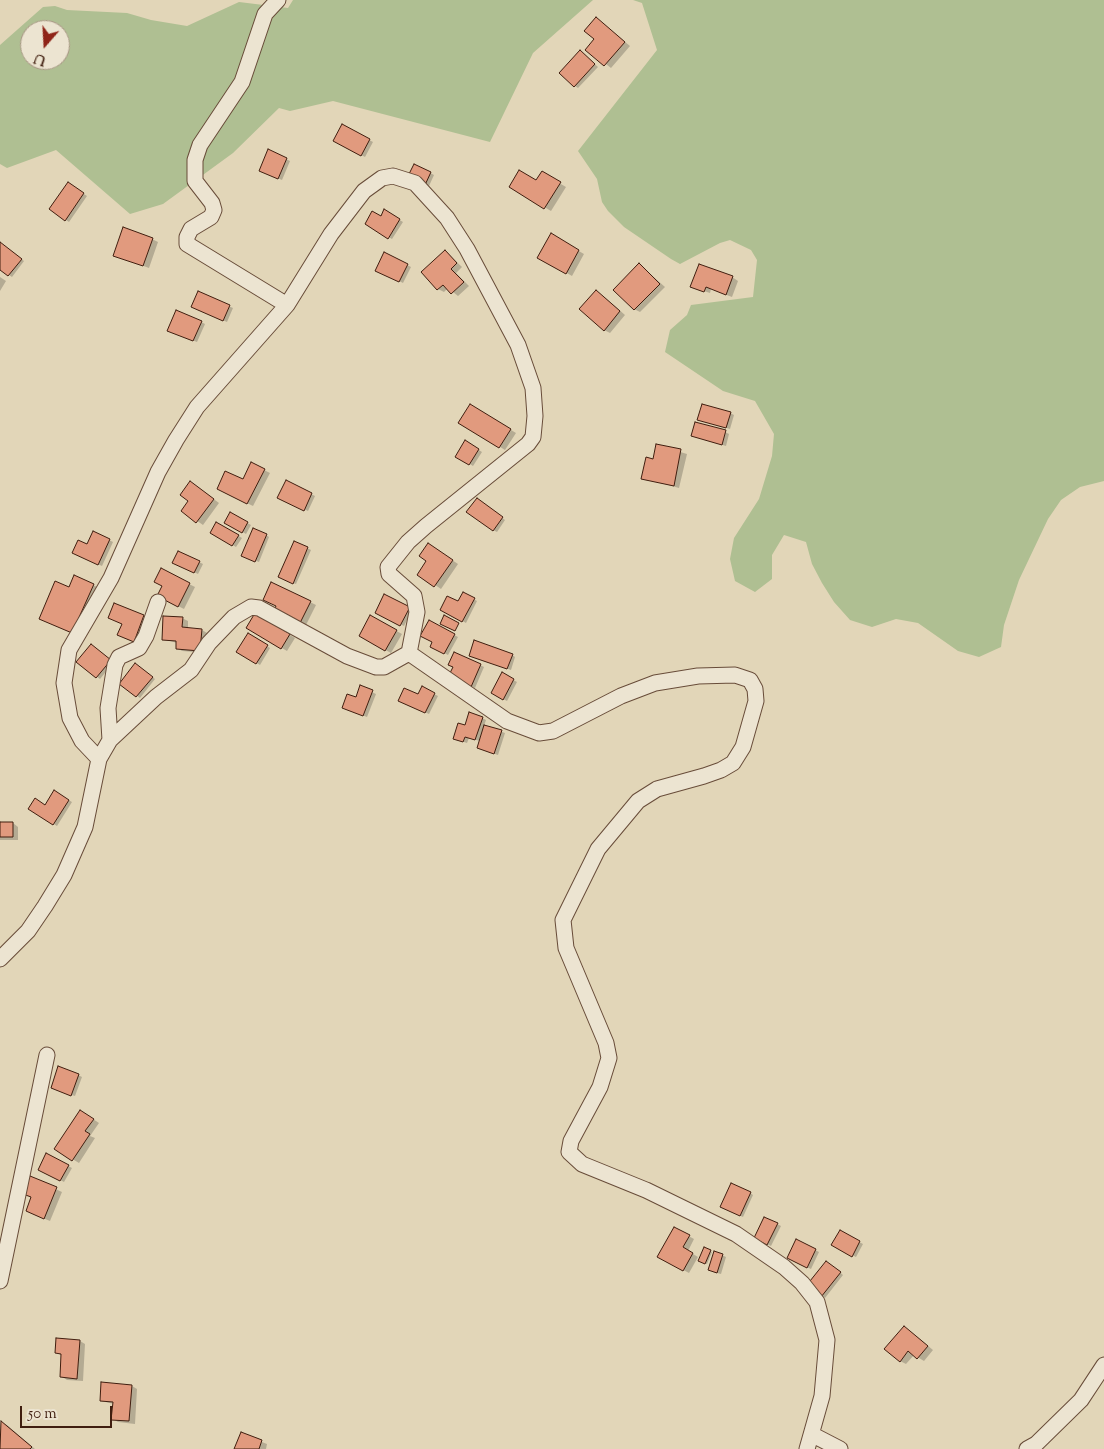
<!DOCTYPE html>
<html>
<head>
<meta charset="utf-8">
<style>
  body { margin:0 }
  #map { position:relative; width:1104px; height:1449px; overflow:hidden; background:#e2d6b8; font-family:"Sorts Mill Goudy",serif }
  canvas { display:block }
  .north { position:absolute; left:20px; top:20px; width:50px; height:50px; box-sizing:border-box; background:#ece4d1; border:1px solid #a79583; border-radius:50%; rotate:199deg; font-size:14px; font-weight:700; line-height:20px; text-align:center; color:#401e0f }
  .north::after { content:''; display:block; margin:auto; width:18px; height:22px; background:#8f2418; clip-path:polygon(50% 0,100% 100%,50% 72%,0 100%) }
  .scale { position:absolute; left:20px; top:1406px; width:92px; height:22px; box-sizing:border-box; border:2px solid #401e0f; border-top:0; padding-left:6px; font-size:15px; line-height:18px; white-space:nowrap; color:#401e0f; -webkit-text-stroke:4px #ece4d1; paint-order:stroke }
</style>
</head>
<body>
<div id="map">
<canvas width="1104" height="1449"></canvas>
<div class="north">U</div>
<div class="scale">50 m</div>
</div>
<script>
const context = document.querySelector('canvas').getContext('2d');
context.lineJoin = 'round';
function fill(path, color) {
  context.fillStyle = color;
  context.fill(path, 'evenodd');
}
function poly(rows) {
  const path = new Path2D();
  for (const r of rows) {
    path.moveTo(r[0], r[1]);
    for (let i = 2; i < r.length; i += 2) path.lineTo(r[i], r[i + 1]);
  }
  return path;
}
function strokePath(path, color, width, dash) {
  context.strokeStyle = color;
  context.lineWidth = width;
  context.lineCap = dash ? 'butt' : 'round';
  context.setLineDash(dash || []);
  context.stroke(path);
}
fill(poly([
  [293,0,593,0,533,53,490,142,333,101,290,111,279,108,233,153,163,204,130,214,56,150,7,168,0,164,0,45,43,7,55,6,67,10,127,13,151,20,187,26,239,2,288,8],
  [30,30,60,30,60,60,30,60],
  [633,0,1104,0,1104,481,1080,487,1061,500,1048,519,1019,580,1004,625,1001,647,979,657,958,651,918,623,896,619,872,627,850,620,834,602,822,583,812,564,806,542,784,535,772,555,772,579,755,592,735,581,730,559,734,538,759,499,772,456,774,434,755,401,723,391,665,352,670,330,687,315,691,305,753,297,757,260,751,250,730,240,720,243,680,264,671,259,624,227,608,211,602,202,597,179,578,151,657,50,642,3]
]), '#afbf92');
fill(poly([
  [596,18,630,46,611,68,587,49,596,39],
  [584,54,598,67,578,88,575,86],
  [343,126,373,142,365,157,335,141],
  [269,151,290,161,282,180,264,172],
  [415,165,434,175,429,186,410,176],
  [542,173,566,187,551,211,511,187,537,182],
  [68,184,87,196,69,222,66,220],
  [385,211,403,222,392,239,366,224,381,217],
  [551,235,584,254,572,276,539,257],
  [152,239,158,242,149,268,114,255],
  [0,244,24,261,12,277,0,269],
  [445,251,462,267,456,273,469,286,458,296,448,288,444,292,438,289],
  [385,254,411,267,403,283,377,270],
  [640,265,665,287,640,312,634,309],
  [0,277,6,281,0,291],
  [732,277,738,281,732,297,711,289,710,293,692,287],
  [199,293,233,308,227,322,196,308],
  [602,295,625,315,610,333,604,330],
  [201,322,205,324,197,342,172,332],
  [470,405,516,433,505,450,460,422],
  [730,413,734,415,730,429,702,421],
  [725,432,729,434,726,446,696,437],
  [466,442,482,452,473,466,457,456],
  [657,445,687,454,679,488,643,478,654,460],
  [264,470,270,473,253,506,224,492],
  [286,482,315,496,308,511,279,497],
  [196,486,219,503,203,525,183,511],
  [480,502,505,520,497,532,493,530],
  [230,514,251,525,246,534,226,522],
  [217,523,242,538,236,547,211,532],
  [266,535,269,537,259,562,246,557],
  [109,540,113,542,102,566,78,555],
  [294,542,311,550,296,584,283,579],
  [434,548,458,564,441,589,419,574],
  [199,562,203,564,198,574,177,564],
  [161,570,195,587,184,609,164,599],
  [93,585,99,588,78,635,69,588],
  [464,594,477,601,466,623,441,609,459,603],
  [384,596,412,610,404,626,376,612],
  [310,602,316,605,305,627,280,616],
  [115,605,149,620,140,644,124,638,123,624],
  [256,614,295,638,287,651,248,628],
  [371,617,402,634,391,653,360,636],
  [182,618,188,621,188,629,202,630,207,633,206,653,182,651,177,648,177,643,163,639],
  [429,622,458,637,448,655,431,646,434,642],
  [248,635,270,648,260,665,238,652],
  [512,655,515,657,511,670,474,657],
  [78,662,113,663,100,679],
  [480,665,484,667,475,688,453,678,454,667],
  [139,667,155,679,140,698,121,684],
  [502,674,517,682,507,701,492,693],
  [361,687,376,694,367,717,347,709,356,699],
  [422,688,438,696,429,714,403,702,419,696],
  [482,718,486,720,484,726,505,733,498,755,478,748,480,741,469,738,467,743,458,740,465,727],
  [54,792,72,802,57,826,30,809,46,806],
  [13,823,18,827,18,840,0,840,0,824],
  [78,1075,82,1077,75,1096,56,1090],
  [81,1111,99,1123,90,1136,95,1138,79,1163,56,1149],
  [47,1155,72,1168,64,1182,39,1169],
  [31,1178,62,1192,50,1221,33,1214,32,1198,25,1194],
  [750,1193,753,1195,743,1217,725,1209],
  [777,1224,781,1226,771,1246,755,1238],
  [674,1228,694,1239,688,1251,698,1257,689,1273,659,1257],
  [840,1232,863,1244,856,1257,833,1245],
  [704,1249,712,1252,707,1264,700,1260],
  [815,1250,819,1252,811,1269,792,1260],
  [715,1252,726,1257,721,1274,713,1272],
  [830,1264,843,1275,825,1298,822,1296],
  [910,1331,933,1350,924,1361,914,1355,906,1364,900,1361],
  [80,1341,85,1344,83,1381,67,1380,61,1376,62,1356,56,1352],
  [132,1386,137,1389,135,1424,118,1422,113,1419,114,1404,101,1401],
  [1,1422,7,1425,35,1449,0,1449],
  [241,1434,267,1444,266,1449,236,1449]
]), '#0003');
const building = poly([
  [596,17,625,42,604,66,585,50,594,39,584,31,596,17],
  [580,50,595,64,574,87,559,73,580,50],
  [342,124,370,139,361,156,333,141,342,124],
  [268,149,287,158,278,179,259,171,268,149],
  [414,164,431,172,425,185,408,176,414,164],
  [519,170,536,180,542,171,561,182,544,209,509,187,519,170],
  [68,182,84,193,65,221,49,209,68,182],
  [384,209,400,219,388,239,365,224,372,211,381,216,384,209],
  [123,227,153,238,143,266,113,256,123,227],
  [551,233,579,250,566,274,537,258,551,233],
  [0,242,22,259,8,276,0,270,0,242],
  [445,250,457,263,451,269,464,282,451,294,443,285,437,290,421,272,445,250],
  [384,252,408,264,399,282,375,271,384,252],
  [639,263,660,284,634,310,613,290,639,263],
  [699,264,733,276,726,295,706,287,704,292,690,287,699,264],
  [596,290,620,311,604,331,579,309,596,290],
  [198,291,230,305,223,321,191,307,198,291],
  [176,310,202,321,193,341,167,331,176,310],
  [470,404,511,429,499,448,458,423,470,404],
  [702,404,731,412,726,428,697,420,702,404],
  [695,422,726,430,722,445,691,436,695,422],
  [465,440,479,449,469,465,455,457,465,440],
  [656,444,681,449,674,486,641,479,646,457,653,459,656,444],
  [251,462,265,469,247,504,217,489,225,471,243,479,251,462],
  [286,480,312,493,304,511,277,498,286,480],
  [190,481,214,499,196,523,181,511,188,501,180,495,190,481],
  [477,498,503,517,493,531,466,512,477,498],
  [230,512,248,522,242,533,224,523,230,512],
  [216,522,239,535,232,546,210,533,216,522],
  [253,528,267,534,255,562,241,556,253,528],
  [93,531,110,539,98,565,72,553,78,540,87,544,93,531],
  [294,541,308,547,293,584,278,577,294,541],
  [428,543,453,560,434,587,417,575,426,561,419,556,428,543],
  [178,551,200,561,194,573,172,563,178,551],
  [161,568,190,583,178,607,157,596,162,586,154,582,161,568],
  [74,575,94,584,72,633,39,619,55,581,69,587,74,575],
  [271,582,311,601,299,625,273,613,276,606,263,600,271,582],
  [463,592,475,598,462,622,440,610,447,596,458,601,463,592],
  [384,594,410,607,400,626,375,613,384,594],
  [114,603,144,615,134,642,117,635,122,624,108,618,114,603],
  [255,613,290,634,281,649,246,628,255,613],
  [370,615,397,630,385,651,359,636,370,615],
  [444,615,459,623,455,631,440,624,444,615],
  [163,616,183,617,182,627,202,629,200,651,176,649,176,641,162,640,163,616],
  [429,620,455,634,444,654,430,647,432,642,420,636,429,620],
  [248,633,268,645,256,664,236,652,248,633],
  [474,640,513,654,507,669,469,656,474,640],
  [91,644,111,660,96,678,76,662,91,644],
  [454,652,481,664,471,687,448,677,453,667,448,665,454,652],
  [135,663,153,677,136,697,119,684,135,663],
  [502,672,514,679,503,700,491,693,502,672],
  [360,685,373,690,363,716,342,708,347,694,356,697,360,685],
  [422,686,435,693,425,713,398,701,404,688,418,694,422,686],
  [469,712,483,717,475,740,465,737,463,742,453,739,458,723,465,725,469,712],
  [484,725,502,730,494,754,477,748,484,725],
  [54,790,69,800,53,825,28,809,35,798,45,805,54,790],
  [0,822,13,822,13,837,0,837,0,822],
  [58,1066,79,1074,71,1096,51,1088,58,1066],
  [80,1110,94,1119,85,1131,90,1134,72,1161,54,1149,80,1110],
  [46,1153,69,1165,60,1181,38,1170,46,1153],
  [30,1176,57,1187,44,1219,26,1211,31,1197,23,1194,30,1176],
  [731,1183,751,1192,740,1216,720,1207,731,1183],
  [764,1217,778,1223,767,1245,754,1238,764,1217],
  [674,1227,690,1235,683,1247,693,1253,683,1271,657,1257,674,1227],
  [840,1230,860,1241,852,1257,831,1245,840,1230],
  [796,1239,816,1249,807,1268,787,1258,796,1239],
  [704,1247,711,1250,705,1264,698,1261,704,1247],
  [714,1251,723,1254,717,1273,708,1270,714,1251],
  [826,1261,841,1272,821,1297,806,1286,826,1261],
  [904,1326,928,1346,917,1359,908,1351,900,1362,884,1349,904,1326],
  [56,1338,80,1340,77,1379,60,1377,61,1354,55,1353,56,1338],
  [101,1382,132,1385,129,1421,111,1420,113,1402,100,1401,101,1382],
  [1,1421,32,1447,30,1449,0,1449,1,1421],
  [241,1432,262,1440,259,1449,234,1449,241,1432]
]);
fill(building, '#e19a7e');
strokePath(building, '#401e0f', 1);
const street = poly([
  [287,305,331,234,364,191,382,178,393,176,415,183,447,218,467,249,518,345,533,388,535,416,533,437,528,444,426,526,408,542,388,567,389,574,414,596,417,612,409,653],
  [110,740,108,708,115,665,119,657,139,648,146,636,158,602],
  [99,759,110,740,156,697,191,670,209,643,234,617,251,607,259,608,347,656,376,667,384,667,409,653,507,721,539,733,553,731,621,696,655,683,698,676,735,675,750,680,755,689,756,701,743,747,733,763,721,770,704,776,657,789,638,801,598,849,563,920,566,948,606,1043,609,1058,600,1087,571,1141,569,1152,582,1164,646,1190,736,1234,784,1267,802,1283,817,1302,827,1340,822,1396,807,1449],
  [0,959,28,931,45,906,64,875,85,827,99,759,82,741,70,718,64,683,69,650,111,578,158,472,176,440,197,407,287,305,187,244,187,237,191,229,211,217,214,210,212,203,195,181,195,160,200,145,242,82,265,14,278,0],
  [0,1281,47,1055],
  [813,1435,840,1449],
  [1027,1449,1036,1444,1081,1400,1104,1365]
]);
strokePath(street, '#684c39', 17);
strokePath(street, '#ece4d1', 15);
</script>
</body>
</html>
